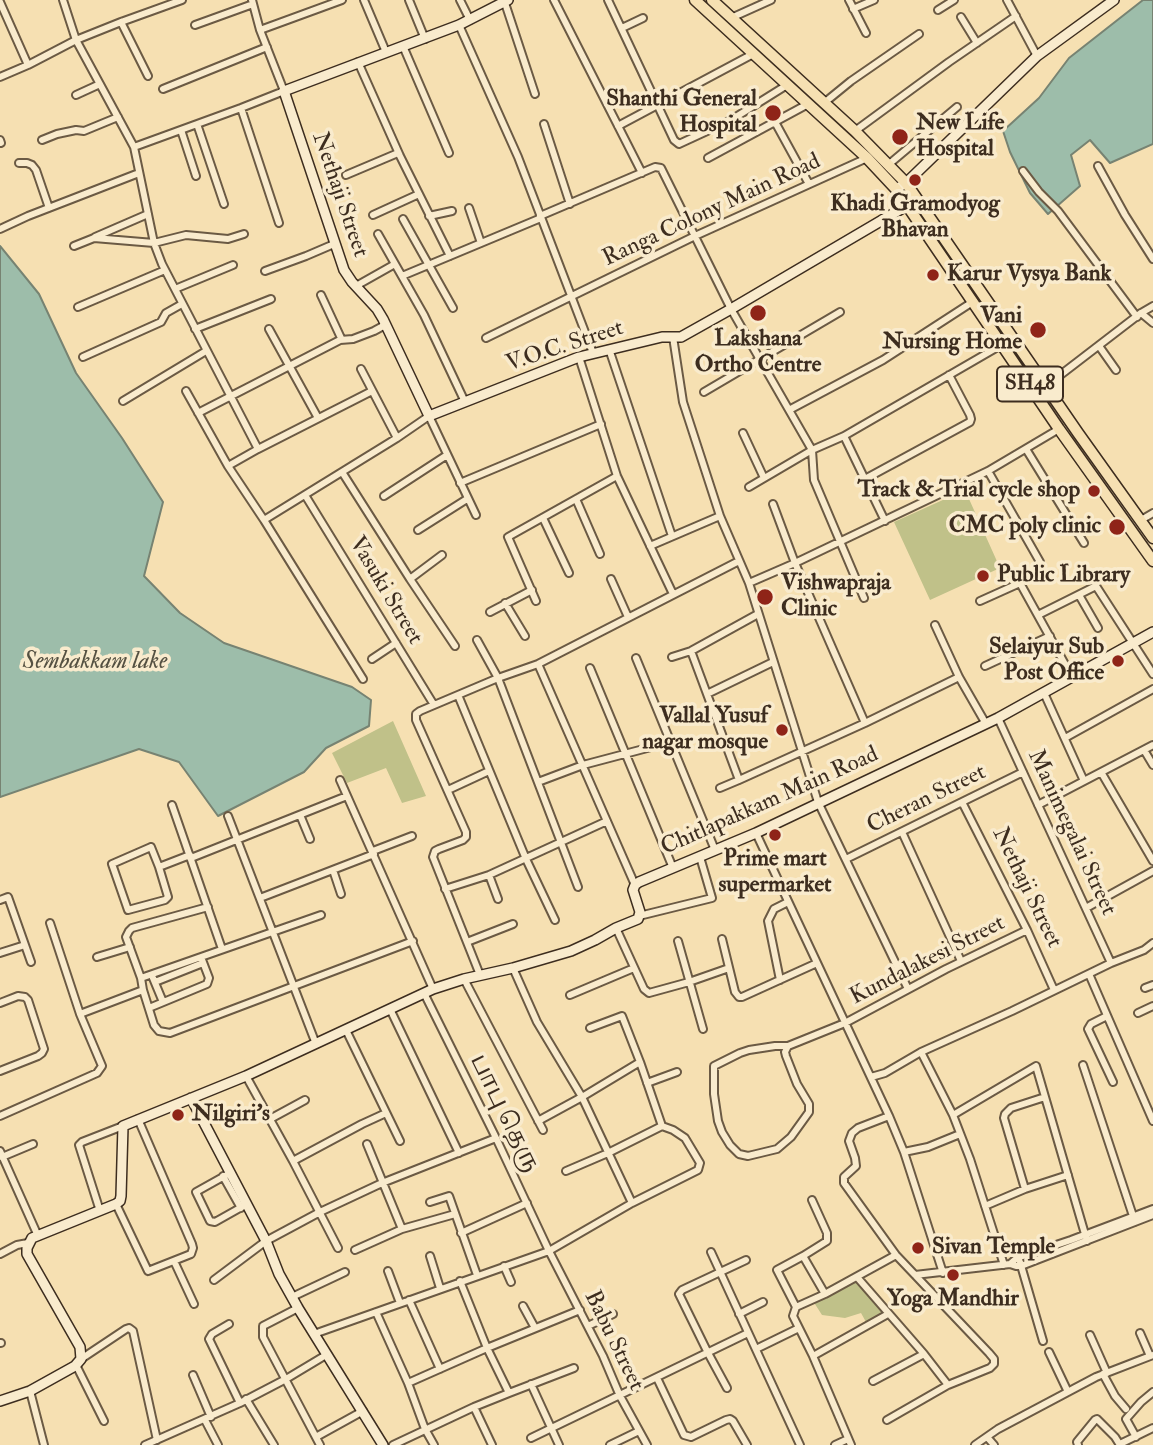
<!DOCTYPE html>
<html>
<head>
<meta charset="utf-8">
<style>
  body { margin:0 }
  canvas { display:block; background:#f6e0b2 }
</style>
</head>
<body>
<canvas width="1153" height="1445"></canvas>
<script>
const context = document.querySelector('canvas').getContext('2d');
context.lineJoin = 'round';
function fill(path, color) {
  context.fillStyle = color;
  context.fill(path, 'evenodd');
}
function poly(rows) {
  const path = new Path2D();
  for (const r of rows) {
    path.moveTo(r[0], r[1]);
    for (let i = 2; i < r.length; i += 2) path.lineTo(r[i], r[i + 1]);
  }
  return path;
}
function strokePath(path, color, width, dash) {
  context.strokeStyle = color;
  context.lineWidth = width;
  context.lineCap = dash ? 'butt' : 'round';
  context.setLineDash(dash || []);
  context.stroke(path);
}
function write(font, color, halo, rows, align = 'center') {
  context.font = font + ' "IM FELL Double Pica","Noto Serif Tamil",serif';
  context.lineWidth = 7;
  context.setLineDash([]);
  context.textBaseline = 'middle';
  context.strokeStyle = halo;
  context.fillStyle = color;
  for (const [text, x, y, turn = 0] of rows) {
    context.save();
    context.translate(x, y);
    context.rotate((+turn || 0) * Math.PI / 180);
    context.textAlign = isNaN(turn) ? turn : align;
    if (halo) context.strokeText(text, 0, 0);
    context.fillText(text, 0, 0);
    context.restore();
  }
}
fill(poly([
  [965,490,1000,568,930,600,894,522],
  [393,721,426,796,402,803,386,768,347,783,332,753],
  [855,1279,883,1312,866,1322,861,1313,845,1318,822,1315,813,1301]
]), '#c0c189');
const water = poly([
  [1143,0,1153,0,1153,144,1110,163,1090,140,1071,155,1080,186,1048,214,1030,193,1010,152,1003,131,1039,98,1069,58,1143,0],
  [0,246,39,294,76,373,122,438,163,502,144,576,180,613,224,643,352,687,371,700,369,726,326,748,304,772,218,816,179,762,139,749,0,797,0,246]
]);
fill(water, '#9dbdaa');
strokePath(water, '#778372', 2);
const street = poly([
  [63,0,76,40,134,147,154,243,162,264,258,449],
  [364,0,386,52],
  [409,0,425,39],
  [460,0,470,20],
  [504,0,535,94],
  [554,0,642,173],
  [608,0,674,140,679,144,731,120,787,85],
  [849,0,866,33],
  [1007,0,1037,56],
  [0,2,28,65],
  [853,9,874,0],
  [938,10,954,0],
  [961,17,977,43],
  [731,18,771,0],
  [121,22,148,76],
  [195,25,253,4],
  [459,25,518,157,593,353],
  [622,28,643,18],
  [260,30,342,0],
  [403,46,449,153],
  [358,62,400,156,450,256],
  [0,77,28,65,76,40,121,22,182,0],
  [163,89,267,47],
  [76,95,100,84],
  [824,103,851,81,919,34],
  [241,108,279,223],
  [775,122,809,184],
  [197,124,224,204],
  [544,124,570,204],
  [618,126,753,54],
  [181,130,196,176],
  [855,131,949,62,1016,16],
  [0,140,1,143],
  [42,140,57,134,76,130,84,131,118,117],
  [134,147,241,108,284,91,260,30,252,0],
  [708,158,808,104],
  [19,163,27,163,32,165,36,170,49,208],
  [888,165,957,107],
  [1098,166,1125,215,1153,259],
  [1023,171,1039,192,1058,211,1137,317],
  [346,175,398,153],
  [469,208,481,243],
  [373,215,419,194],
  [429,216,452,211],
  [540,216,655,167,661,168,731,309,812,450,814,480,864,598],
  [403,219,453,308],
  [0,229,28,216,139,173],
  [378,234,424,315,465,402],
  [95,237,148,214],
  [74,246,94,238,154,243,186,235,228,239,244,234],
  [265,271,306,256,334,244],
  [402,276,541,218],
  [356,286,395,264],
  [175,289,233,265],
  [321,295,341,338,340,340],
  [78,307,165,270],
  [1141,313,1153,323],
  [195,329,271,299],
  [269,329,318,418],
  [673,337,683,402,720,516,749,583,818,802,908,989],
  [486,338,695,236,867,158],
  [1099,346,1116,370],
  [609,349,672,536],
  [83,357,161,322,166,313,182,304],
  [579,357,617,476,673,594],
  [361,369,397,438],
  [1046,386,1141,313,1153,306],
  [186,391,228,466,264,520,363,679],
  [704,392,840,312],
  [123,401,206,351],
  [789,410,883,360,974,301],
  [198,413,340,340,353,339,374,331,385,325],
  [743,433,764,478],
  [844,436,885,521],
  [1026,449,1084,543],
  [228,466,258,449,372,391],
  [988,471,1040,562],
  [342,472,410,579,455,646],
  [865,479,970,422,971,419,970,415,949,375],
  [460,483,601,424],
  [749,487,812,450,844,436,1003,344],
  [305,495,434,705],
  [384,496,447,455],
  [576,499,600,554],
  [773,504,795,563,865,723],
  [543,518,569,573],
  [264,520,397,438,429,416,476,515],
  [1141,520,1153,513],
  [418,530,467,499],
  [650,546,720,516],
  [410,579,442,555],
  [611,579,628,617],
  [749,583,795,563,988,471,1059,429],
  [1079,595,1098,628],
  [536,601,508,537,617,476],
  [980,601,1020,583,1072,677],
  [505,603,525,636],
  [490,612,532,590],
  [1038,615,1096,586,1153,674],
  [935,625,959,677,986,724],
  [477,640,498,678,578,887],
  [691,651,739,780,865,723,959,677],
  [672,657,691,651,758,614],
  [636,658,715,850],
  [372,659,396,643],
  [538,664,635,885],
  [985,666,1050,636],
  [590,668,673,868],
  [1044,693,1084,781],
  [707,694,773,662],
  [458,695,526,859,555,920],
  [998,718,1111,963],
  [1065,738,1153,689],
  [1144,750,1153,765],
  [1101,772,1153,861],
  [340,780,433,989],
  [538,782,583,765,670,742],
  [720,788,739,780],
  [448,790,489,771],
  [962,802,1027,930,1054,990],
  [172,805,222,949],
  [1038,805,1153,745],
  [300,815,310,839],
  [228,816,316,1044],
  [902,832,961,961],
  [756,833,889,1116,904,1152,943,1273],
  [151,847,159,867,168,897,165,900,128,910,112,864,151,847],
  [373,851,412,836],
  [191,858,347,796],
  [846,859,1023,772],
  [159,867,190,855],
  [333,870,341,894],
  [489,875,498,899],
  [445,889,489,875,607,821],
  [260,898,374,854],
  [0,900,8,897,31,962],
  [1086,908,1153,871],
  [639,916,712,898,700,857],
  [616,928,644,989,649,993,689,982,729,968],
  [722,939,735,992,739,997,742,997,817,963],
  [678,941,703,1029],
  [467,942,513,924],
  [0,953,25,945],
  [97,957,130,947],
  [513,968,537,1022,582,1097,632,1203],
  [1089,974,1153,1121],
  [480,975,433,857,435,851,439,849,463,840,466,837,466,832,416,720,416,714,420,711,498,678,538,664,739,561],
  [141,978,126,937,129,931,132,928,208,907],
  [153,978,163,1002],
  [464,979,543,1130],
  [780,980,768,921,774,909,788,902],
  [155,982,203,963],
  [1145,988,1153,985],
  [143,990,154,1025,159,1031,170,1033,413,941],
  [424,993,496,1138,549,1251,603,1356,620,1396,647,1445],
  [570,995,634,968],
  [0,1003,18,996,25,997,28,1000,44,1049,42,1053,38,1056,0,1071],
  [149,1008,207,984,209,978,201,957],
  [390,1009,459,1153],
  [1138,1013,1153,1006],
  [80,1014,143,990,141,978,321,915],
  [1107,1016,1091,1024,1088,1029,1113,1082],
  [346,1030,400,1141],
  [788,1046,775,1046,749,1050,740,1053,714,1066,714,1094,718,1121,722,1132,730,1145,739,1154,748,1156,777,1149,791,1137,809,1112,809,1104,797,1084,786,1056,785,1052,788,1046,845,1023,946,969,1027,930],
  [921,1052,953,1115,970,1159,1004,1265],
  [1083,1065,1135,1222],
  [246,1076,293,1161,338,1248],
  [871,1077,885,1073,921,1052,1012,1011,1111,963,1144,950,1153,943],
  [647,1083,677,1072],
  [953,1115,1036,1066,1087,1241],
  [0,1116,97,1073,102,1066,80,1014,50,923],
  [270,1119,305,1100],
  [538,1121,582,1097,640,1062],
  [367,1144,402,1229],
  [0,1151,38,1236],
  [904,1152,928,1147,960,1134],
  [2,1157,33,1144],
  [293,1161,362,1124,386,1113],
  [566,1171,608,1153,662,1126,640,1062,622,1016,590,1028],
  [230,1173,196,1192,210,1221,215,1222,247,1204],
  [223,1176,241,1208],
  [1025,1189,1004,1118,1005,1114,1011,1108,1045,1097],
  [430,1202,449,1196,477,1275],
  [116,1204,148,1271,191,1254,193,1248,192,1244,138,1119],
  [985,1206,1025,1189,1068,1175],
  [100,1211,79,1145,82,1142,123,1126],
  [461,1233,527,1203],
  [355,1250,402,1229,455,1214],
  [711,1252,800,1445],
  [0,1254,17,1245,28,1243],
  [430,1256,440,1288],
  [803,1256,825,1294],
  [174,1261,194,1304],
  [1020,1262,1043,1341],
  [1010,1264,1017,1258,1071,1240,1153,1209],
  [504,1266,511,1282],
  [388,1271,400,1303],
  [915,1275,1010,1264,1016,1266,1021,1266,1153,1215],
  [857,1277,924,1354,948,1385],
  [214,1280,266,1241,320,1212,382,1183,496,1138],
  [460,1281,487,1348,509,1393,574,1368],
  [292,1297,345,1272],
  [409,1300,440,1369],
  [523,1306,535,1328],
  [796,1307,793,1316,813,1356,851,1445],
  [796,1307,777,1270,803,1256,827,1241,827,1233,812,1200],
  [796,1307,825,1294,896,1255],
  [298,1308,263,1326,263,1337,320,1445],
  [376,1312,408,1383,425,1429,434,1445],
  [739,1314,763,1302],
  [229,1324,212,1334,209,1339,240,1403],
  [588,1326,613,1314],
  [1140,1333,1150,1356],
  [314,1334,549,1251,632,1203,698,1170,700,1163,685,1138,673,1130,662,1126],
  [1090,1335,1107,1373],
  [0,1343,1,1343],
  [756,1349,799,1328],
  [1049,1352,1068,1392],
  [813,1356,888,1314],
  [81,1359,126,1329,129,1328,133,1331,157,1440],
  [76,1365,104,1421],
  [1103,1374,1115,1396,1126,1409],
  [193,1375,211,1417],
  [657,1378,684,1435,691,1437,726,1420,730,1419,733,1421,747,1445],
  [873,1381,924,1354],
  [408,1383,487,1348,580,1310],
  [531,1384,559,1445],
  [727,1388,708,1353,679,1294,682,1290,746,1260],
  [30,1391,44,1445],
  [246,1399,274,1445],
  [474,1407,492,1445],
  [205,1420,218,1445],
  [887,1420,948,1385,990,1368,994,1364,994,1359,989,1353,896,1255,844,1183,844,1177,856,1166,855,1158,849,1141,852,1133,858,1128,889,1116],
  [316,1437,363,1411],
  [987,1437,994,1445],
  [1136,1437,1126,1419,1141,1402,1153,1392],
  [531,1438,748,1333],
  [1120,1444,1153,1428],
  [145,1445,240,1403,286,1379,326,1355],
  [393,1445,474,1407,509,1393],
  [610,1445,639,1431],
  [835,1445,848,1439],
  [975,1445,998,1429,1096,1377,1153,1355],
  [1078,1445,1077,1442,1095,1420,1097,1419,1115,1437,1120,1445]
]);
const secondary = poly([
  [508,0,459,25,284,91,344,270,352,282,377,309,383,319,429,416,579,357,662,337,681,337,731,309,913,202],
  [896,189,906,183,1037,56,1114,0],
  [191,1098,266,1241,279,1274,298,1308,383,1445],
  [0,1401,30,1391,75,1366,81,1359,80,1347,27,1254,27,1248,32,1238,116,1204,120,1201,121,1196,123,1126,246,1076,433,989,464,979,513,968,571,951,595,940,616,928,638,919,640,912,633,890,635,885,639,882,756,833,998,718,1153,632]
]);
const primary = poly([
  [695,0,867,158,896,189,1059,429,1153,561],
  [712,0,855,131,906,183,1078,433,1153,538]
]);
strokePath(street, '#6b5a44', 10);
strokePath(secondary, '#3d2d1f', 12);
strokePath(primary, '#3d2d1f', 13);
strokePath(street, '#f9ebcd', 6);
strokePath(secondary, '#f9ebcd', 9);
strokePath(primary, '#f6e0b2', 10);
for (const [x, y, r, color] of [
  [773,113,9,"#8f2418"],
  [900,137,9,"#8f2418"],
  [915,180,7,"#8f2418"],
  [933,275,7,"#8f2418"],
  [758,313,9,"#8f2418"],
  [1038,330,9,"#8f2418"],
  [1094,491,7,"#8f2418"],
  [1117,527,9,"#8f2418"],
  [983,576,7,"#8f2418"],
  [765,597,9,"#8f2418"],
  [1118,661,7,"#8f2418"],
  [782,730,7,"#8f2418"],
  [775,835,7,"#8f2418"],
  [178,1115,7,"#8f2418"],
  [918,1248,7,"#8f2418"],
  [953,1275,7,"#8f2418"]
]) {
  const dot = new Path2D();
  dot.arc(x, y, r, 0, 2 * Math.PI);
  context.fillStyle = color;
  context.fill(dot);
  strokePath(dot, '#f9ebcd', 2.5);
}
for (const [x, y, w] of [
  [1030,384,66]
]) {
  const box = new Path2D();
  box.roundRect(x - w / 2, y - 17.5, w, 35, 5);
  context.fillStyle = '#f9ebcd';
  context.fill(box);
  strokePath(box, '#3d2d1f', 2);
}
write('bold 21px', '#3d2d1f', null, [
  ["SH48",1030,384]
]);
write('bold 23px', '#3d2d1f', '#f9ebcd', [
  ["Shanthi General",757,100],
  ["Hospital",757,126],
  ["New Life",916,124,"left"],
  ["Hospital",916,150,"left"],
  ["Khadi Gramodyog",915,205,"center"],
  ["Bhavan",915,231,"center"],
  ["Karur Vysya Bank",947,275,"left"],
  ["Vani",1022,317],
  ["Nursing Home",1022,343],
  ["Lakshana",758,340,"center"],
  ["Ortho Centre",758,366,"center"],
  ["Track & Trial cycle shop",1080,491],
  ["CMC poly clinic",1101,527],
  ["Public Library",997,576,"left"],
  ["Vishwapraja",781,584,"left"],
  ["Clinic",781,610,"left"],
  ["Selaiyur Sub",1104,648],
  ["Post Office",1104,674],
  ["Vallal Yusuf",768,717],
  ["nagar mosque",768,743],
  ["Prime mart",775,860,"center"],
  ["supermarket",775,886,"center"],
  ["Nilgiri's",192,1115,"left"],
  ["Sivan Temple",932,1248,"left"],
  ["Yoga Mandhir",953,1300,"center"]
], 'right');
write('23px', '#3d2d1f', '#f9ebcd', [
  ["Nethaji Street",339,195,71],
  ["Ranga Colony Main Road",712,211,-25],
  ["V.O.C. Street",565,347,-18],
  ["Vasuki Street",385,591,59],
  ["Cheran Street",927,800,-26],
  ["Chitlapakkam Main Road",770,802,-24],
  ["Manimegalai Street",1071,833,65],
  ["Nethaji Street",1026,888,64],
  ["Kundalakesi Street",928,961,-27],
  ["பாபு தெரு",503,1114,64],
  ["Babu Street",613,1341,64]
]);
write('italic 24px', '#555142', '#f9ebcd', [
  ["Sembakkam lake",95,663]
]);
</script>
</body>
</html>
